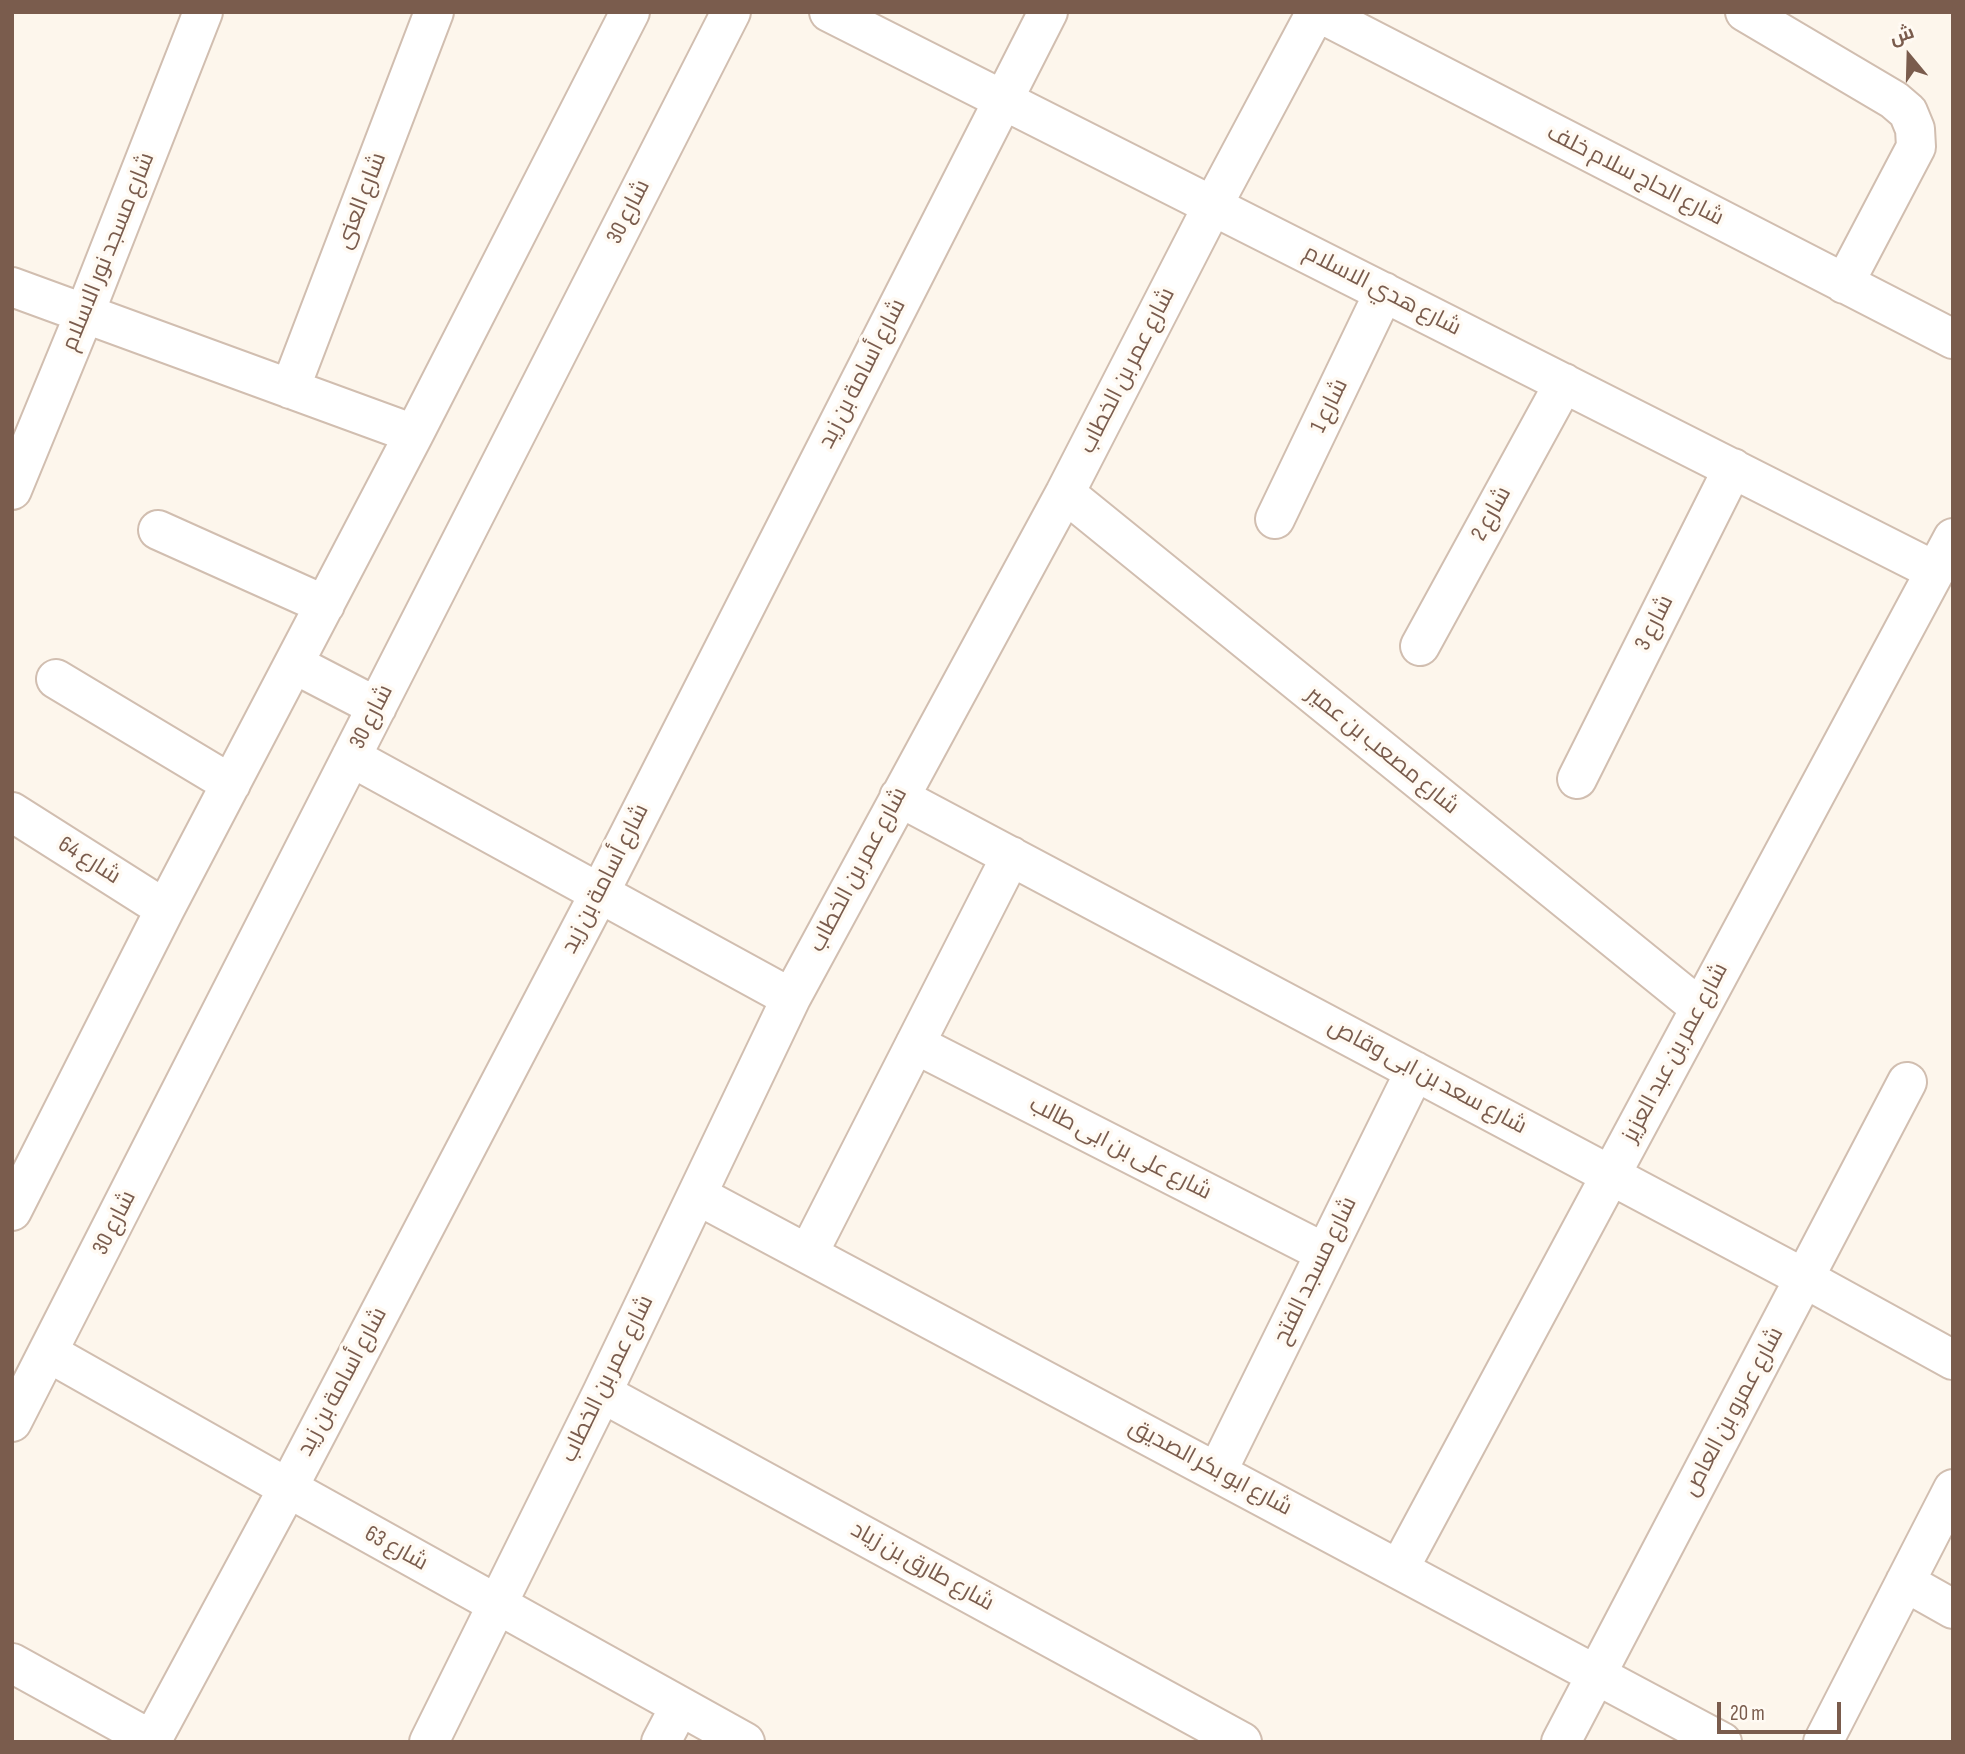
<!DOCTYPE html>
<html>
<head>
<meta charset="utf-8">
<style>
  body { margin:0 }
  #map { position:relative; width:1965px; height:1754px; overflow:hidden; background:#fdf6ec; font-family:"Sofia Sans Condensed",Cairo,sans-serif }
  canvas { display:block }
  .frame { position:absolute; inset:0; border:14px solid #7a5c4d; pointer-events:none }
  .north { position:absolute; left:1874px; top:21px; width:70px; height:70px; -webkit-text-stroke:5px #fffaf3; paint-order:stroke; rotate:341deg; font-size:19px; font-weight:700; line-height:28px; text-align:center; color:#7a5c4d }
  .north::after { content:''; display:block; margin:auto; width:24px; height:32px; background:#7a5c4d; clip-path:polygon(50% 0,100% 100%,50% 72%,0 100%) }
  .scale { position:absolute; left:1717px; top:1702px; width:124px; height:32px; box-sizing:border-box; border:4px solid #7a5c4d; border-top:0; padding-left:9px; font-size:21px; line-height:24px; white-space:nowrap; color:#7a5c4d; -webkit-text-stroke:5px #fffaf3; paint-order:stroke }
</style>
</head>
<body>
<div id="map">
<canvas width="1965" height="1754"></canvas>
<div class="frame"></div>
<div class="north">ش</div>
<div class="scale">20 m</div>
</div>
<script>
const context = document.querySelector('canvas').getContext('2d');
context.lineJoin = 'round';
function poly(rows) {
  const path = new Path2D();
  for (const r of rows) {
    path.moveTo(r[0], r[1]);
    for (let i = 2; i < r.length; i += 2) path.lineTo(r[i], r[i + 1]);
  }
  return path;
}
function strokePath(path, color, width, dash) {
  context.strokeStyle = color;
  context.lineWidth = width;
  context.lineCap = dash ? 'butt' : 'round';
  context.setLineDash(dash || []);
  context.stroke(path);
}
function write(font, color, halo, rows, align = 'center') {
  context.font = font + ' "Sofia Sans Condensed",Cairo,sans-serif';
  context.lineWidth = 7;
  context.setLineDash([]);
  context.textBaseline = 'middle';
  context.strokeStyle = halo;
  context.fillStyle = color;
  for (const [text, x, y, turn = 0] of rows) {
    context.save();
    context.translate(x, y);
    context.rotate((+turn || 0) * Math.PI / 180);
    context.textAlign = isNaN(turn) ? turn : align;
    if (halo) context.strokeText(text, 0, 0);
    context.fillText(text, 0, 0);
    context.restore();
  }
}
const minor = poly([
  [829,12,1935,571],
  [1318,12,1953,339],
  [1745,12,1894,100,1908,112,1915,129,1916,147,1844,284],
  [12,287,414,434],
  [290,389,434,12],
  [12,490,84,315,203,12],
  [1065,493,1700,1008],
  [1275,519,1384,292],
  [158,530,325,605],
  [1420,646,1564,383],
  [294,664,377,707],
  [56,679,231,784],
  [351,757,791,998],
  [1577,779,1733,468],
  [899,797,1804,1278,1953,1360],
  [12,812,165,909],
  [915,1044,1325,1253],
  [697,1195,1722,1742],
  [12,1211,165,909,414,434,630,12],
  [808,1254,1011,856],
  [49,1353,288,1488,745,1742],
  [602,1393,1242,1742],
  [12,1422,731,12],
  [1217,1472,1415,1071],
  [1399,1569,1953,538],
  [1905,1582,1953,1609],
  [12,1663,155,1742],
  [152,1740,288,1488,599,894,1048,12],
  [429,1742,602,1393,791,998,1065,493,1213,205,1316,12],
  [661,1742,680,1706],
  [1561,1742,1907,1082],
  [1823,1742,1953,1489]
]);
strokePath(minor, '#d1beb0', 42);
strokePath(minor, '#fff', 38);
write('23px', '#7a5c4d', '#fffaf3', [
  ["شارع الحاج سلام خلف",1635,176,27],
  ["شارع العنى",362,201,-69],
  ["شارع 30",629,212,-63],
  ["شارع مسجد نور الاسلام",109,252,-68],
  ["شارع هدي الاسلام",1382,291,27],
  ["شارع عمر بن الخطاب",1128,371,-63],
  ["شارع أسامة بن زيد",863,374,-63],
  ["شارع 1",1330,406,-64],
  ["شارع 2",1492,514,-61],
  ["شارع 3",1655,623,-63],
  ["شارع 30",372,717,-63],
  ["شارع مصعب بن عمير",1382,751,39],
  ["شارع 64",89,861,32],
  ["شارع عمر بن الخطاب",859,870,-62],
  ["شارع أسامة بن زيد",606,879,-63],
  ["شارع عمر بن عبد العزيز",1676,1053,-62],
  ["شارع سعد بن ابى وقاص",1427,1077,28],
  ["شارع على بن ابى طالب",1120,1149,27],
  ["شارع 30",115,1223,-63],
  ["شارع مسجد الفتح",1316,1271,-64],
  ["شارع عمر بن الخطاب",608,1379,-64],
  ["شارع أسامة بن زيد",343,1382,-62],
  ["شارع عمرو بن العاص",1734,1412,-62],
  ["شارع ابو بكر الصديق",1210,1468,28],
  ["شارع 63",396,1549,29],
  ["شارع طارق بن زياد",922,1567,29]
]);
</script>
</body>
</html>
